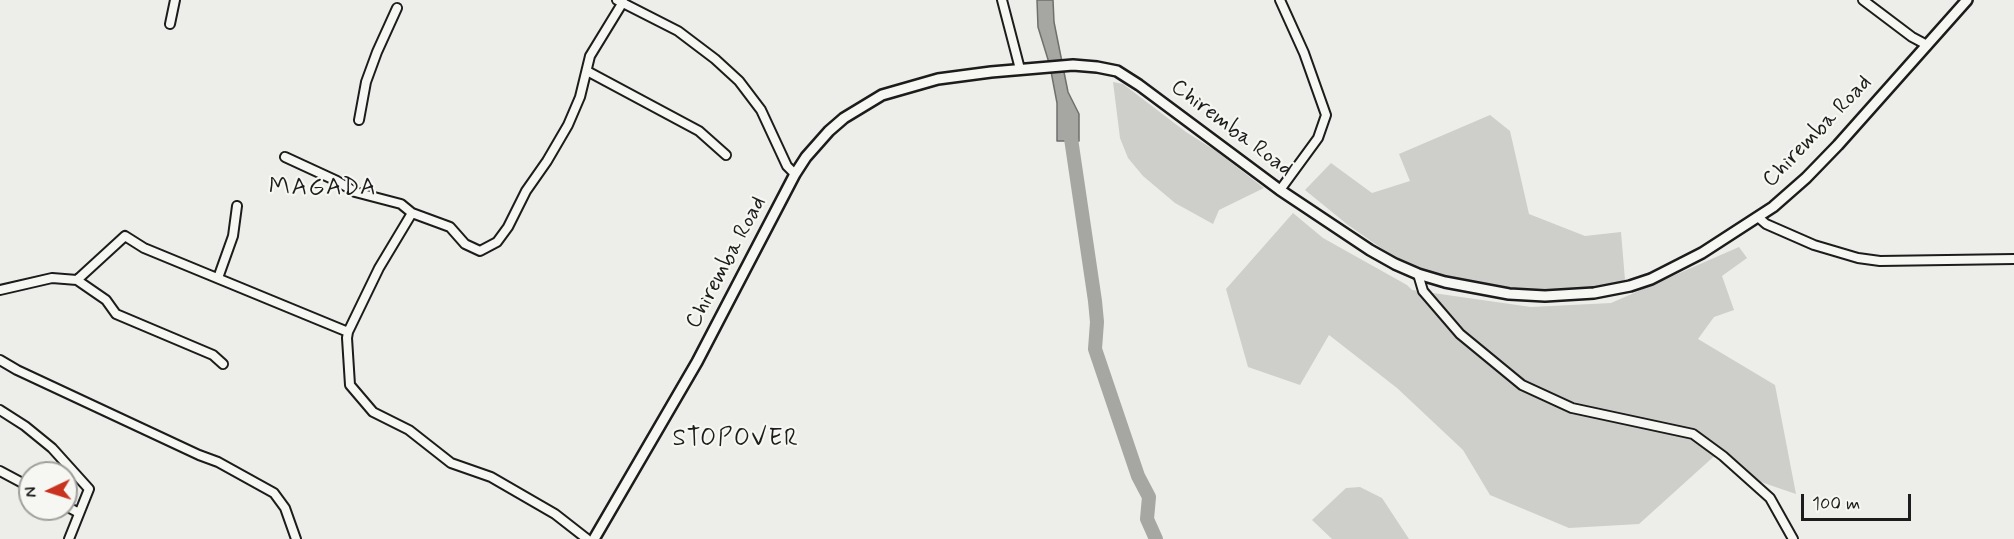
<!DOCTYPE html>
<html>
<head>
<meta charset="utf-8">
<style>
  body { margin:0 }
  #map { position:relative; width:2014px; height:539px; overflow:hidden; background:#edede9; font-family:Mynerve,sans-serif }
  canvas { display:block }
  .north { position:absolute; left:18px; top:461px; width:60px; height:60px; box-sizing:border-box; background:#f6f6f2; border:2px solid #9f9f9c; border-radius:50%; rotate:266deg; font-size:16px; font-weight:700; line-height:24px; text-align:center; color:#1c1c1c }
  .north::after { content:''; display:block; margin:auto; width:21px; height:27px; background:#c8321e; clip-path:polygon(50% 0,100% 100%,50% 72%,0 100%) }
  .scale { position:absolute; left:1801px; top:494px; width:110px; height:27px; box-sizing:border-box; border:3px solid #1c1c1c; border-top:0; padding-left:8px; font-size:18px; line-height:21px; white-space:nowrap; color:#1c1c1c; -webkit-text-stroke:4px #f6f6f2; paint-order:stroke }
</style>
</head>
<body>
<div id="map">
<canvas width="2014" height="539"></canvas>
<div class="north">N</div>
<div class="scale">100 m</div>
</div>
<script>
const context = document.querySelector('canvas').getContext('2d');
context.lineJoin = 'round';
function fill(path, color) {
  context.fillStyle = color;
  context.fill(path, 'evenodd');
}
function poly(rows) {
  const path = new Path2D();
  for (const r of rows) {
    path.moveTo(r[0], r[1]);
    for (let i = 2; i < r.length; i += 2) path.lineTo(r[i], r[i + 1]);
  }
  return path;
}
function strokePath(path, color, width, dash) {
  context.strokeStyle = color;
  context.lineWidth = width;
  context.lineCap = dash ? 'butt' : 'round';
  context.setLineDash(dash || []);
  context.stroke(path);
}
function write(font, color, halo, rows, align = 'center') {
  context.font = font + ' Mynerve,sans-serif';
  context.lineWidth = 4.5;
  context.setLineDash([]);
  context.textBaseline = 'middle';
  context.strokeStyle = halo;
  context.fillStyle = color;
  for (const [text, x, y, turn = 0] of rows) {
    context.save();
    context.translate(x, y);
    context.rotate((+turn || 0) * Math.PI / 180);
    context.textAlign = isNaN(turn) ? turn : align;
    if (halo) context.strokeText(text, 0, 0);
    context.fillText(text, 0, 0);
    context.restore();
  }
}
fill(poly([
  [1113,82,1123,84,1186,132,1216,151,1264,188,1219,210,1213,224,1175,203,1143,176,1128,158,1120,138],
  [1490,115,1510,131,1529,214,1585,236,1621,232,1625,280,1601,291,1526,293,1461,283,1404,264,1348,225,1305,190,1331,163,1372,193,1410,181,1399,154],
  [1293,213,1323,238,1407,285,1412,290,1531,307,1611,303,1739,247,1747,258,1722,276,1734,310,1714,317,1698,339,1775,385,1796,494,1755,480,1721,450,1639,524,1569,528,1490,495,1463,450,1397,388,1329,335,1300,385,1248,367,1226,289],
  [1360,487,1382,498,1409,539,1332,539,1312,520,1346,488]
]), '#cececb');
const water = poly([
  [1037,0,1053,0,1054,22,1068,92,1079,114,1079,141,1057,141,1057,103,1050,66,1038,27,1037,0]
]);
fill(water, '#a6a6a3');
strokePath(water, '#6f6f6d', 1.5);
strokePath(poly([
  [1069,125,1095,301,1097,322,1095,349,1138,476,1149,497,1147,519,1156,539]
]), '#a6a6a3', 14);
const minor = poly([
  [617,0,678,31,715,59,739,81,761,110,787,166,795,174],
  [1002,0,1020,69],
  [1280,0,1304,53,1326,115,1318,138,1280,190],
  [1863,0,1912,37,1927,45],
  [170,24,175,0],
  [587,71,699,131,726,155],
  [359,120,366,82,377,52,397,8],
  [285,157,337,181,355,192,401,204,412,213,450,227,465,244,480,251,497,242,508,227,526,191,547,161,568,125,580,97,590,56,623,2],
  [412,213,379,268,348,332,347,338,350,385,373,412,409,430,451,463,491,477,555,514,587,539],
  [1759,218,1766,224,1814,245,1858,258,1880,261,2014,259],
  [1418,274,1423,291,1460,334,1522,385,1572,408,1693,434,1723,456,1770,498,1793,539],
  [218,278,233,236,237,206],
  [77,280,106,300,116,314,213,355,223,364],
  [0,290,52,278,77,280,125,236,144,248,348,332],
  [0,360,17,370,199,455,218,462,274,493,285,508,296,539],
  [0,410,25,426,52,448,89,489,69,539],
  [0,471,30,487],
  [66,506,79,513]
]);
const major = poly([
  [594,539,697,362,795,174,806,157,829,131,844,118,882,95,938,79,991,72,1073,65,1097,67,1117,71,1139,85,1280,190,1370,250,1395,264,1418,274,1445,282,1509,294,1545,296,1594,293,1630,286,1651,279,1702,253,1773,207,1806,178,1838,145,1967,0]
]);
strokePath(minor, '#1c1c1c', 12);
strokePath(major, '#1c1c1c', 14);
strokePath(minor, '#f6f6f2', 8);
strokePath(major, '#f6f6f2', 9);
write('22px', '#1c1c1c', '#f6f6f2', [
  ["Chiremba Road",1231,129,37],
  ["Chiremba Road",1818,132,-46],
  ["Chiremba Road",727,263,-62]
]);
context.letterSpacing = '1.5px';
write('24px', '#1c1c1c', '#f6f6f2', [
  ["MAGADA",323,189],
  ["STOPOVER",736,440]
]);
context.letterSpacing = '0px';
</script>
</body>
</html>
